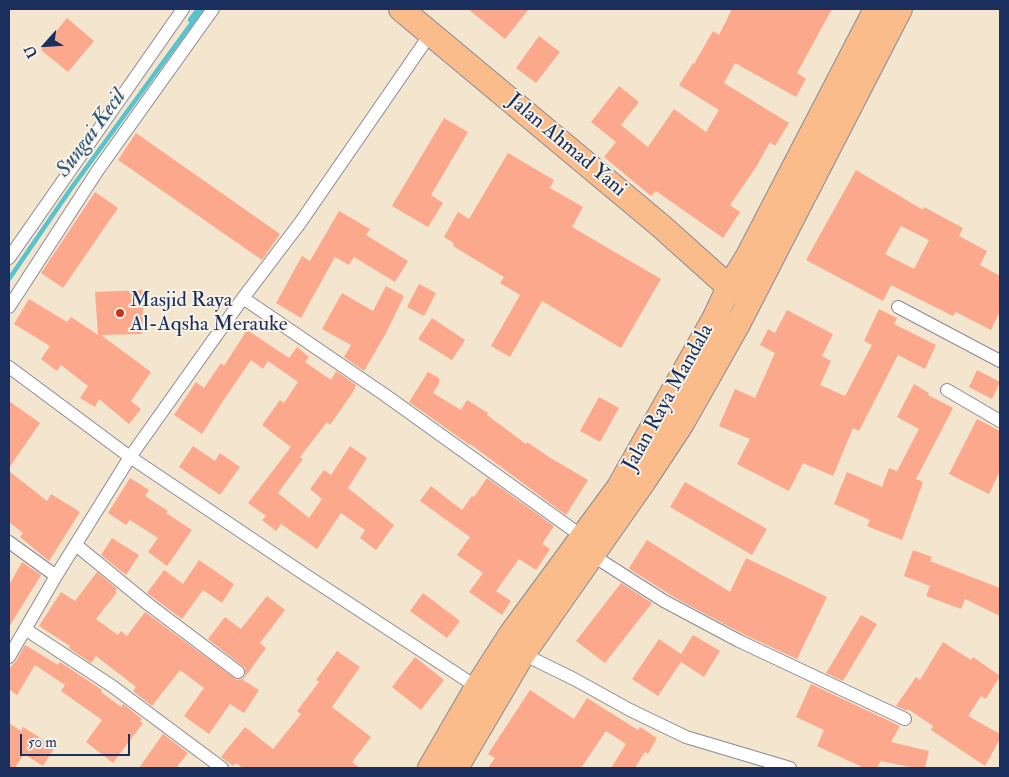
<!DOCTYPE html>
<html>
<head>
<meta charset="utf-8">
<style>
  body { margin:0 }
  #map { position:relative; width:1009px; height:777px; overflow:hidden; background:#f4e5ce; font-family:"IM FELL Double Pica",serif }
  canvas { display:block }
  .frame { position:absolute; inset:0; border:10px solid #1b2f5e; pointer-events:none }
  .north { position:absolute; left:20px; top:20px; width:50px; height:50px; -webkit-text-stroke:4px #f7f3e8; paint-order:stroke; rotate:244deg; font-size:14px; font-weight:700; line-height:20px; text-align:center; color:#1b2f5e }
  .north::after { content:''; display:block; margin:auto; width:18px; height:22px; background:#1b2f5e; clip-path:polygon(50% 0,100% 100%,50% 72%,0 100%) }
  .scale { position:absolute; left:20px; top:734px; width:110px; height:22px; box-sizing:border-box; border:2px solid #1b2f5e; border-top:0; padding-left:6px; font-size:15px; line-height:18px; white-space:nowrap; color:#1b2f5e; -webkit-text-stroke:4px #f7f3e8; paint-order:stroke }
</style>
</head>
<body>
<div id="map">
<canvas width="1009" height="777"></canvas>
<div class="frame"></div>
<div class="north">U</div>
<div class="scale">50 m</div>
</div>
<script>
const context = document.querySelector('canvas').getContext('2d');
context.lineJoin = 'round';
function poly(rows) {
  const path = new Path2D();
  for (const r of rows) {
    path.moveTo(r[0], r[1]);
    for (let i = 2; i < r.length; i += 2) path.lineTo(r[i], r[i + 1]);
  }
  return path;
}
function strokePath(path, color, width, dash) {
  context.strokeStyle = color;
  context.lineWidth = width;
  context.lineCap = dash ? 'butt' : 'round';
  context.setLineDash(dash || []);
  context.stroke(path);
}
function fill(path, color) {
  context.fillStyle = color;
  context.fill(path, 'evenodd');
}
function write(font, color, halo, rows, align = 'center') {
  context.font = font + ' "IM FELL Double Pica",serif';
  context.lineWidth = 4;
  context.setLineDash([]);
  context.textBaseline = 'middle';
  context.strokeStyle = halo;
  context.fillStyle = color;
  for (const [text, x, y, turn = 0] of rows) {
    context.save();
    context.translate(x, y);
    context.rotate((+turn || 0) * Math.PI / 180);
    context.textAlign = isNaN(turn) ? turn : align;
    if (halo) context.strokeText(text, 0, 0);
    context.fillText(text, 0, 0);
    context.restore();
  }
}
strokePath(poly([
  [190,20,198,9],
  [9,279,70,190,202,9]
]), '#56c3ce', 4.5);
fill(poly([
  [468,9,529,9,505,39],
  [732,9,832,9,797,73,806,79,796,97,735,63,724,83,789,123,775,146,770,142,756,167,730,205,740,212,723,238,656,191,651,196,604,157,616,142,591,122,619,86,639,102,621,125,648,147,674,109,706,132,719,110,679,85,693,63,694,64,713,31,719,35],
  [67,18,94,41,68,72,41,50],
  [539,36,560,52,536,83,516,68],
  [444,118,468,132,431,195,443,203,428,227,392,206],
  [136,133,280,234,262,260,118,160],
  [508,153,554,180,550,188,583,207,572,227,661,279,621,348,542,301,510,357,491,346,520,295,500,283,504,277,453,246,454,243,444,237,458,212,469,219],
  [856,170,923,210,924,207,963,228,959,236,987,251,980,265,1000,276,1000,311,991,330,956,312,953,316,891,285,883,301,806,260],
  [901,226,929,240,914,269,885,254],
  [95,192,118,208,63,288,41,273],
  [339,211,370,229,366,235,408,261,395,282,354,257,349,265,335,257,301,318,276,303,302,256,310,261],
  [419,284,436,293,424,316,407,307],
  [386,286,404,296,385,335,364,371,344,357,351,345,322,329,342,293,373,311],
  [144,290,142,334,101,335,151,372,131,401,141,409,129,424,99,399,95,407,80,398,88,386,61,365,57,371,41,359,50,346,14,324,29,299,67,322,71,317,98,335,95,292],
  [879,309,897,318,894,324,936,345,925,369,898,355,859,431,853,428,833,476,803,463,789,491,737,464,750,439,719,426,735,389,755,398,775,353,760,345,768,329,775,333,787,310,833,334,822,356,831,361,820,385,845,396,872,345,864,341],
  [432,318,465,340,452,360,418,339],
  [247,330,289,358,297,347,309,357,305,362,331,380,336,371,356,385,353,392,330,425,327,422,300,457,303,459,278,493,309,518,322,499,310,489,324,470,331,475,350,446,367,458,348,488,394,525,376,550,360,538,365,530,341,513,317,549,281,524,276,531,262,520,266,516,248,503,291,447,262,425,280,400,284,403,298,382,268,361,263,369,251,360,223,401,202,434,174,415,196,382,204,388,221,363,224,366],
  [977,370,1000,382,992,399,969,387],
  [428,372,439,378,439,383,433,393,461,410,467,400,488,413,487,415,526,444,527,442,549,457,588,480,566,515,470,444,469,445,467,443,409,402],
  [914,384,929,393,928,395,953,408,916,479,923,482,902,540,867,526,870,520,834,504,847,472,882,487,889,468,897,471,919,429,897,417],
  [599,397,619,408,600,442,580,431],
  [9,401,40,423,9,468],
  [977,419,1000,431,1000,471,989,494,949,474],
  [193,446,215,461,220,453,240,467,220,495,179,467],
  [9,471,47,501,51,494,80,512,49,561,20,537,23,533,9,522],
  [130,478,149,490,145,496,168,511,166,513,192,530,167,566,148,552,158,538,130,520,126,525,108,513],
  [487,478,554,526,542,544,550,549,536,570,519,559,496,591,511,601,502,615,469,592,483,573,457,555,470,537,420,501,431,486,462,510,472,496,474,497],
  [685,482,767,529,752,555,670,507],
  [112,538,139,555,126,575,101,555],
  [647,540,730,592,746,558,827,597,797,659,743,634,677,599,631,570,629,568],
  [913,550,932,557,930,561,1000,588,1000,616,965,599,961,609,926,596,930,586,904,576],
  [199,560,234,584,222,603,203,590,182,619,147,593,164,570,183,584],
  [22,562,41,575,9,627,9,585],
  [97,572,117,589,115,591,117,592,96,619,118,635,121,631,127,636,145,612,237,680,242,679,245,676,245,668,208,639,225,617,241,629,267,596,285,610,260,643,266,648,243,680,259,690,244,713,230,704,209,734,184,716,204,688,180,670,152,706,133,691,136,687,96,656,91,663,69,648,70,646,39,626,61,592,75,601],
  [621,583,652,603,605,663,576,641],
  [423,593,460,621,447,638,410,611],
  [861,615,877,624,843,681,826,673],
  [693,635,720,651,704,677,681,662,658,696,632,679,659,639,681,654],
  [943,642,971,660,973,657,1000,676,986,699,981,696,968,716,1000,734,1000,739,985,766,931,730,933,726,908,709,907,711,896,706,916,677,920,680],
  [25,645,58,665,60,662,102,690,101,692,121,707,123,704,142,719,140,721,143,723,113,763,86,742,102,720,61,691,65,685,35,665,17,695,9,689,9,669,16,661],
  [337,651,360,667,332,707,371,737,352,762,360,768,243,768,236,763,233,766,221,757,245,727,273,749,301,714,297,711,319,682,316,680],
  [415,657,444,680,421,710,392,687],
  [811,684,900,726,891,742,929,751,925,768,914,768,881,761,877,768,864,768,817,746,824,730,796,717],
  [530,690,574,719,587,698,638,730,640,727,657,738,648,754,645,752,635,768,611,768,626,744,606,731,581,768,488,768,495,758,488,754],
  [9,723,21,731,23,727,55,747,43,766,24,754,15,768,9,768],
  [163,734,188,753,176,768,139,768]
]), '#fca88d');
const street = poly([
  [9,258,183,9],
  [243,298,385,395,583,537],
  [9,307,98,170,213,9],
  [898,307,1000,361],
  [9,367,130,457,307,576,477,687],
  [947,390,1000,421],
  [9,542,56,576],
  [76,545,148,604,238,672],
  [592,555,664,601,739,641,905,719],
  [25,629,112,686,222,768],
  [523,654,574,679,630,710,686,737,790,768],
  [9,657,56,576,130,457,243,298,300,223,431,33]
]);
const highway = poly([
  [401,9,661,226,729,287,743,294],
  [430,768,477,687,511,634,619,487,714,319,729,287,748,256,876,9],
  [456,768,523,654,644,481,681,425,738,324,900,9]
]);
strokePath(street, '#888a96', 14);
strokePath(highway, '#888a96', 26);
strokePath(street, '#fff', 12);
strokePath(highway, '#fabc8b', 24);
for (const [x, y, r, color] of [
  [120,313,5,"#c8321e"]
]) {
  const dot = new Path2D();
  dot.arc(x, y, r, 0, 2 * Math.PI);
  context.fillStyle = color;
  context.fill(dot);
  strokePath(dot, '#f7f3e8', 2);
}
write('21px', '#1b2f5e', '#f7f3e8', [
  ["Jalan Ahmad Yani",566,146,40],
  ["Jalan Raya Mandala",669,398,-61]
]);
write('21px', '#1b2f5e', '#f7f3e8', [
  ["Masjid Raya",130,301],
  ["Al-Aqsha Merauke",130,325]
], 'left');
write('italic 22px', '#2a547a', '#f7f3e8', [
  ["Sungai Kecil",92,134,-54]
]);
</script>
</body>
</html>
